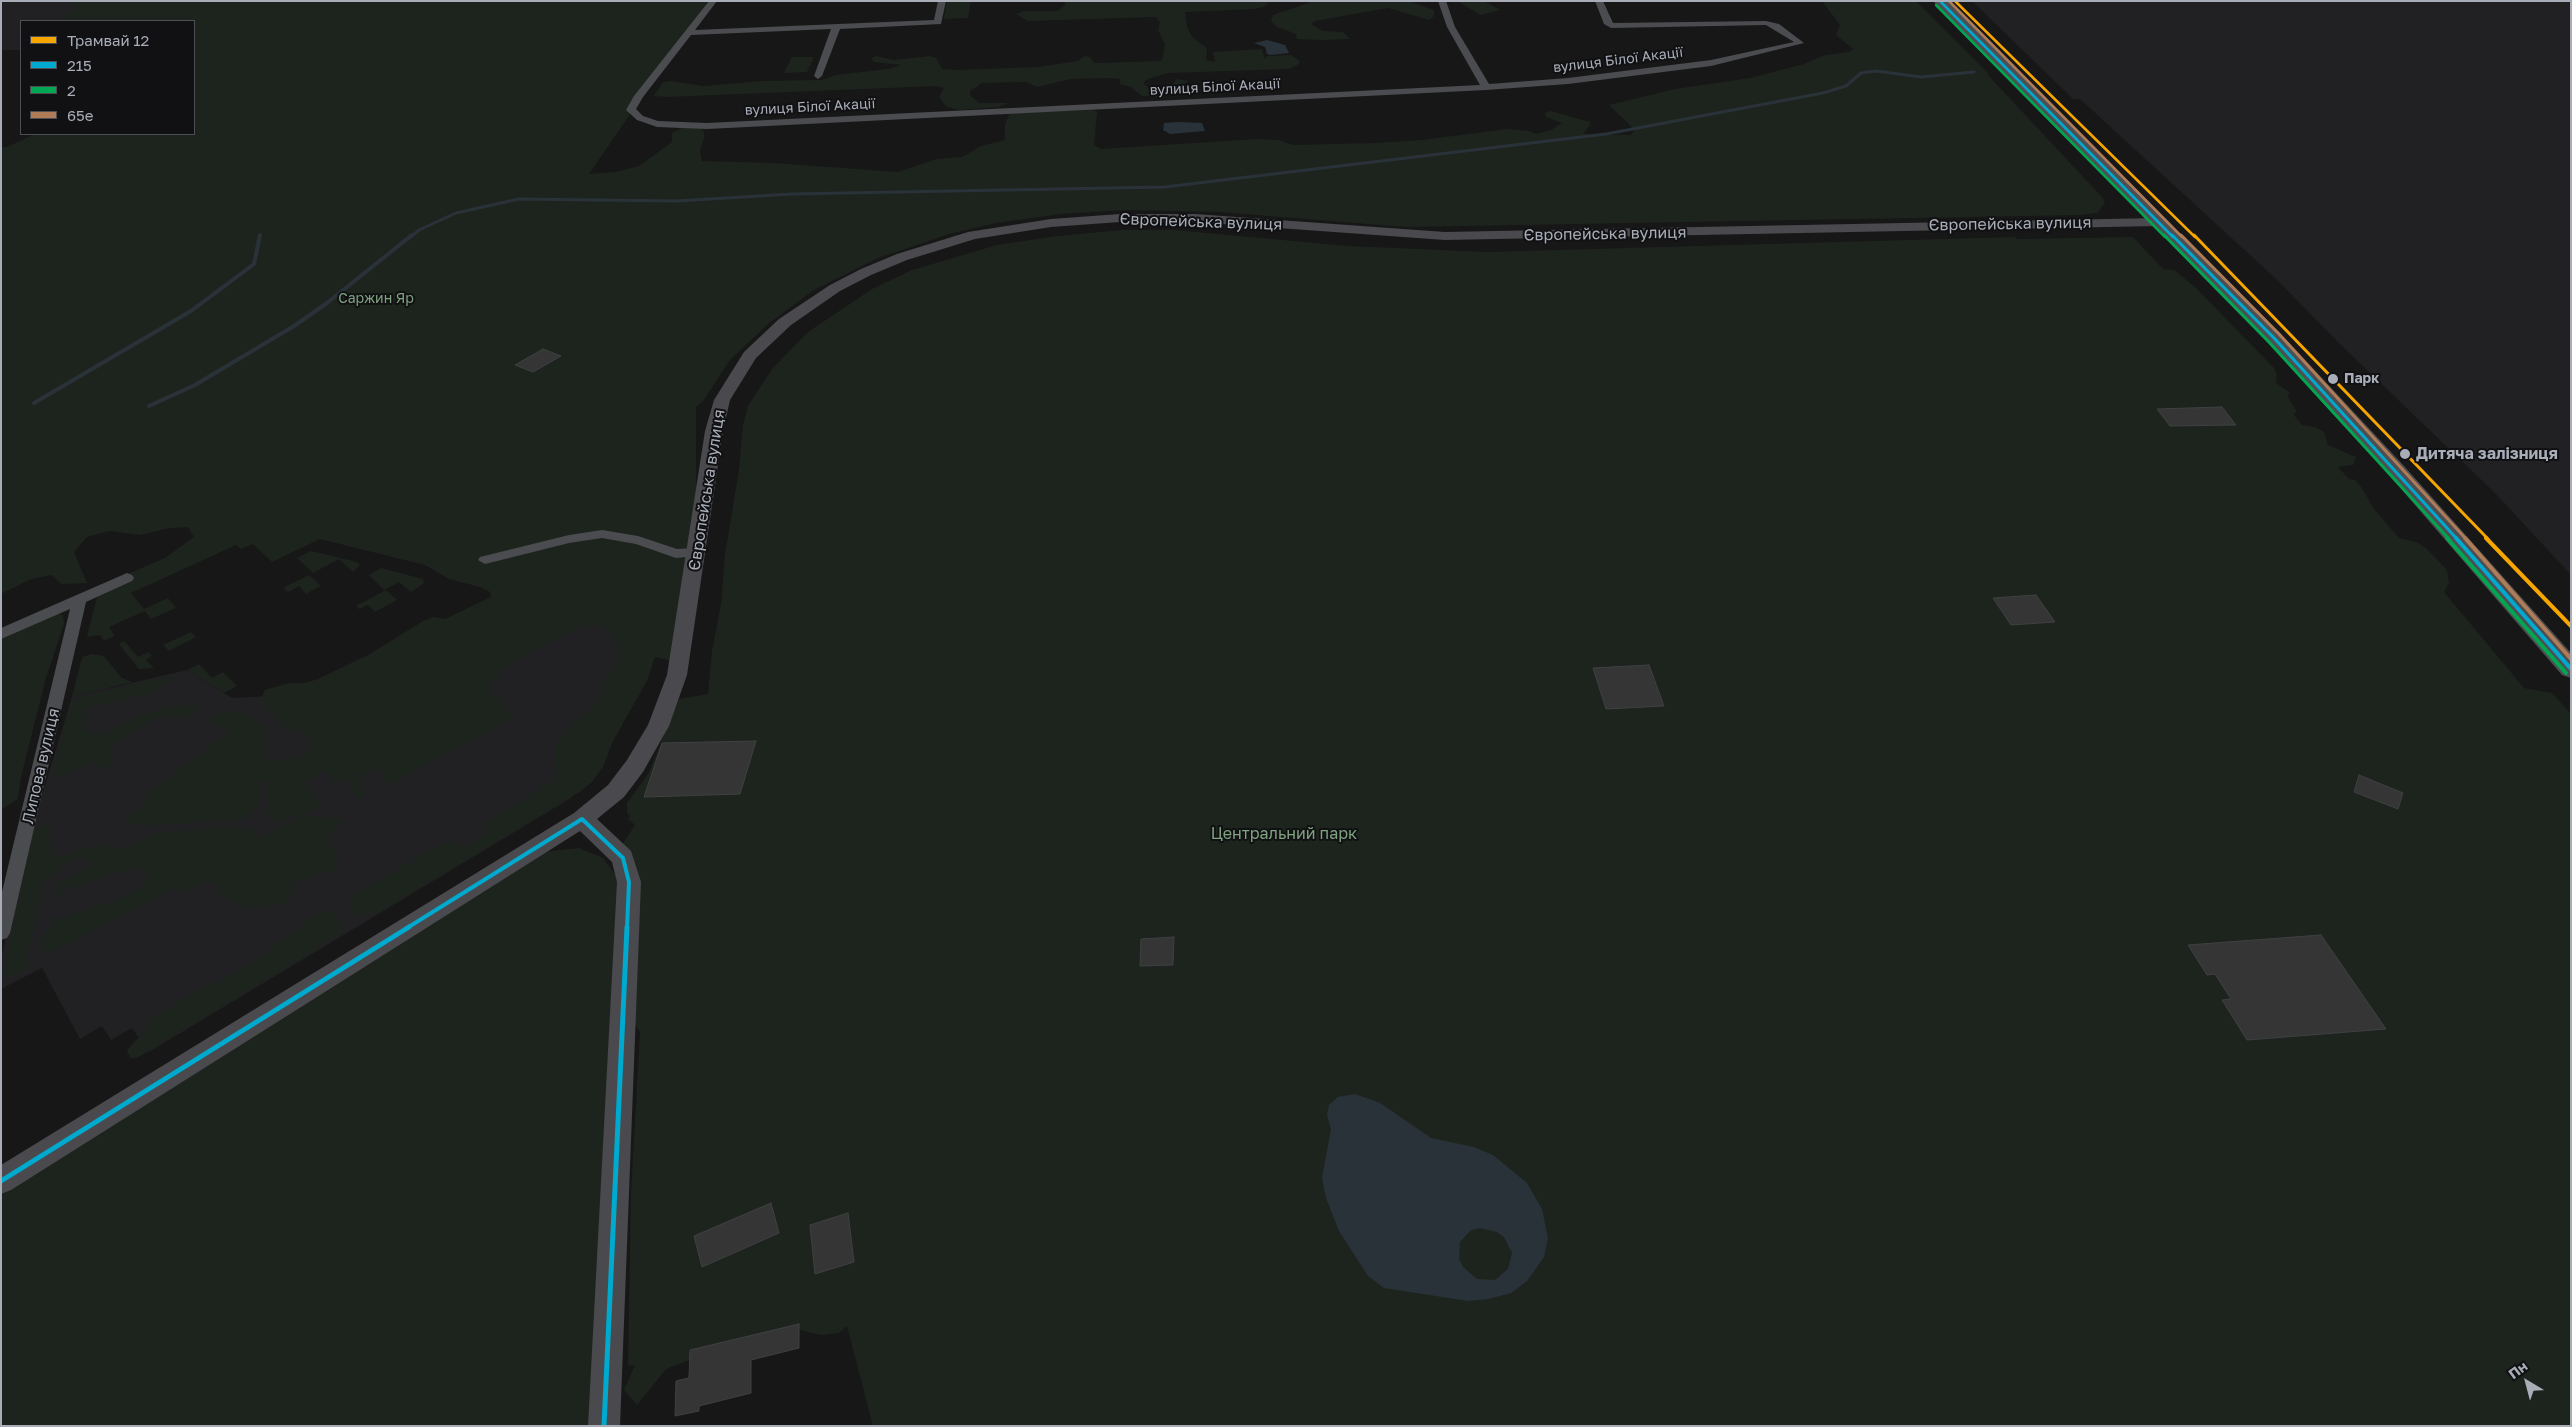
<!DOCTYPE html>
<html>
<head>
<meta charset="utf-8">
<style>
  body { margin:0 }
  #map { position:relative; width:2572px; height:1427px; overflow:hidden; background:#171717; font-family:"Golos Text",sans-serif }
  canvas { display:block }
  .frame { position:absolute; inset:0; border:2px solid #a8adb8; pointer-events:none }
  .legend { position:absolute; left:20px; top:20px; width:175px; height:115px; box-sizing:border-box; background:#111113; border:1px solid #4d4f55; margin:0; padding:6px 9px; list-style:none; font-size:15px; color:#a8adb8 }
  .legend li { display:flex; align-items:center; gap:10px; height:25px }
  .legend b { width:25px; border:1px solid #4d4f55 }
  .north { position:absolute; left:2502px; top:1357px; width:50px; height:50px; -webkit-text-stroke:4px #111113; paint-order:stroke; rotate:323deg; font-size:14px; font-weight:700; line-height:20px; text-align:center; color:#a8adb8 }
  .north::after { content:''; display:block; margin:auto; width:18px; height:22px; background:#a8adb8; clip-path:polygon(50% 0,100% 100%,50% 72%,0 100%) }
</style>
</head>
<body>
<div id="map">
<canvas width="2572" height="1427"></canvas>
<div class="frame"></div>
<ul class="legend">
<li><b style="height:6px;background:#f7a600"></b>Трамвай 12</li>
<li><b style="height:6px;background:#00a9ce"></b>215</li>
<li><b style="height:6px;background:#00a651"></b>2</li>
<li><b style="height:6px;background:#b07c57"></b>65е</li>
</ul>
<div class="north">Пн</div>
</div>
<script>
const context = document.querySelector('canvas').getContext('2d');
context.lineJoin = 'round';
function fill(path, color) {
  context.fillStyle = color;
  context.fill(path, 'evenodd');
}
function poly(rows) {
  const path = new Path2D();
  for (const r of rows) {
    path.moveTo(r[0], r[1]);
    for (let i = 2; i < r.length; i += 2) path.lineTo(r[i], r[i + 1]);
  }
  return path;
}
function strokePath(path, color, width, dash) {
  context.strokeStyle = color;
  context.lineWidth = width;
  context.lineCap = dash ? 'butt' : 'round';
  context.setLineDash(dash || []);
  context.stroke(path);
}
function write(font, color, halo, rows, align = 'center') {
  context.font = font + ' "Golos Text",sans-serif';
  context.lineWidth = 4;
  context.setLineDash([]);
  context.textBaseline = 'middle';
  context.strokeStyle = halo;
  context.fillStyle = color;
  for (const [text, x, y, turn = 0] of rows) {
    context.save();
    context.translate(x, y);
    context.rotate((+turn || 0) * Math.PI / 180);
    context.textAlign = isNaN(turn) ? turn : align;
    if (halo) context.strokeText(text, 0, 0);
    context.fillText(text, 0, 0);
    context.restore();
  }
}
fill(poly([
  [1,1,98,1,71,21,21,21,21,50,1,50],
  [1972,1,2571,1,2571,575,2495,493,2340,344,2274,277,2080,99,2073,99],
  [532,581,648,656,571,798,149,1052,132,1028,111,1040,102,1026,80,1039,42,968,1,989,1,959,26,848,72,697,187,670,232,698,317,694]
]), '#212123');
fill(poly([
  [75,1,708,1,589,174,616,172,639,166,672,142,672,133,683,127,701,128,704,132,704,138,700,150,702,161,774,163,898,172,937,159,962,157,981,146,1005,140,1005,124,1010,113,1093,110,1097,112,1094,145,1101,149,1256,139,1278,140,1293,145,1375,143,1422,140,1507,129,1529,131,1536,134,1551,130,1562,123,1546,117,1545,113,1551,111,1590,122,1590,125,1583,134,1631,135,1635,130,1609,105,1675,89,1750,78,1804,64,1825,55,1849,52,1853,49,1836,35,1840,25,1822,1,1916,1,1990,75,1987,74,2102,197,2105,203,2097,213,2081,215,1405,227,1219,212,1125,210,1061,214,996,223,949,234,876,259,814,290,768,324,730,360,703,401,696,407,696,552,680,663,655,657,647,681,613,741,603,767,592,782,581,791,380,912,355,917,349,906,349,898,365,887,442,845,452,841,463,846,472,843,490,831,482,824,554,781,558,772,555,765,555,744,569,727,597,703,606,679,620,662,615,640,603,627,583,625,531,651,504,670,488,688,515,717,388,786,379,768,358,776,365,796,357,799,346,778,335,783,324,771,304,783,315,795,320,808,277,822,272,822,266,816,268,796,264,791,266,781,260,780,258,807,244,819,146,826,136,825,123,819,148,800,143,797,229,732,208,722,215,716,222,712,239,711,263,725,266,732,263,759,269,762,305,756,312,746,304,730,286,731,261,699,265,690,289,683,304,683,318,679,370,654,423,621,434,617,445,619,491,597,490,592,480,587,449,579,425,565,320,539,272,562,253,544,241,549,236,545,131,593,144,609,168,598,176,608,151,619,145,611,109,627,115,636,104,641,100,635,87,637,97,597,106,593,102,585,165,558,194,537,188,527,170,528,140,535,109,531,87,537,74,552,87,583,61,584,52,575,31,579,1,594,1,147,7,147,35,134,194,134,194,21,57,21,76,7],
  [947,1,971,1,968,18,944,19],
  [1066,1,1267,1,1268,4,1264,7,1255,9,1185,12,1187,27,1193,38,1207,48,1206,60,1215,62,1213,52,1262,49,1265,59,1267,56,1291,55,1300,61,1299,64,1289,69,1168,73,1148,79,1143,83,1151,90,1170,87,1177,79,1188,81,1175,93,1162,97,1142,96,1131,87,1119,84,1121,79,1111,78,1071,79,1037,87,1026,82,982,83,970,91,970,95,979,103,1008,103,999,107,959,110,947,107,943,103,939,97,944,88,936,86,667,97,654,96,663,82,671,81,703,86,762,81,821,80,836,75,888,69,901,65,874,62,871,58,876,56,894,60,930,56,936,58,942,69,956,70,1038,67,1078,61,1085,56,1090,57,1095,63,1161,61,1163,57,1165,44,1158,30,1160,22,1156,17,1028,21,1016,14,1024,11,1058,11,1064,6],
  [1314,1,1408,1,1434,10,1434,16,1429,20,1388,8,1315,21,1311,24,1323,31,1343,32,1350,39,1323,40,1297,39,1296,34,1277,27,1271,21,1273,15],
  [1457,1,1484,1,1500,10,1481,15],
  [792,57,814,57,807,72,784,73],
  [1123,230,1174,230,1348,246,1487,252,2014,237,2017,239,2133,237,2163,269,2174,270,2195,287,2274,368,2277,375,2276,383,2289,392,2288,397,2297,412,2293,414,2302,425,2315,427,2324,432,2328,445,2356,457,2353,465,2338,467,2349,479,2355,480,2362,488,2374,509,2399,538,2416,542,2426,548,2447,570,2449,583,2444,592,2524,688,2552,693,2571,714,2571,1426,873,1426,847,1326,839,1333,821,1335,796,1329,708,1353,666,1369,637,1405,624,1390,635,1365,628,1366,631,1193,640,1032,627,1012,622,845,635,825,628,819,630,816,627,813,627,803,648,774,679,699,708,694,712,651,721,604,725,555,739,470,743,425,748,406,772,369,808,332,872,289,912,270,997,245,1057,236],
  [311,551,357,562,360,565,353,572,339,559,313,573,297,558],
  [381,568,423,579,424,583,411,592,399,582,384,590,369,575],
  [309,575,321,586,306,594,299,586,288,592,283,588],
  [386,590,397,600,375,612,368,605,359,609,356,606],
  [55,613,63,615,64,624,46,678,21,777,18,799,1,810,1,638],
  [191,632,196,637,169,651,163,645],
  [124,641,138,657,149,652,152,656,146,660,154,668,139,669,119,644],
  [92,654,104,656,122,678,133,682,72,697,82,657],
  [199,664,212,678,223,672,237,686,224,693,187,670],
  [166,677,172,678,154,692,89,707,83,729,102,734,153,711,174,706,200,705,196,713,182,717,163,717,152,720,130,733,106,751,116,761,108,767,101,769,92,762,58,778,52,777,70,703,82,697],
  [301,816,347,819,328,836,334,852,338,856,336,869,294,882,291,899,276,906,239,908,218,892,215,883,204,883,189,892,172,889,62,948,49,952,42,951,38,943,55,919,111,902,128,894,144,883,148,875,146,869,139,867,65,889,64,894,53,897,59,884,94,863,79,858,62,867,43,883,27,959,30,967,25,971,3,977,32,833,41,825,49,822,51,855,61,856,86,848,106,845,125,849,154,833,237,826,252,829,255,831,251,836,263,836],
  [579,848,603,858,618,878,591,1426,1,1426,1,1185,542,852],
  [324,910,330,911,341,922,341,934,142,1055,136,1058,130,1058,127,1050,145,1031,149,1020,204,987,223,980,240,971]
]), '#1d241e');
fill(poly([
  [1267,40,1285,45,1289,53,1270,55,1267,54,1265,47,1254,43],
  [1178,122,1202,123,1205,131,1170,134,1163,130,1164,123],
  [1355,1094,1380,1103,1431,1138,1474,1147,1493,1155,1527,1183,1542,1209,1548,1238,1544,1257,1527,1281,1511,1293,1488,1299,1468,1301,1384,1288,1368,1276,1339,1231,1326,1198,1322,1178,1331,1129,1327,1115,1329,1105,1338,1097],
  [1480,1228,1497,1232,1504,1237,1512,1253,1508,1269,1495,1280,1477,1279,1463,1267,1459,1259,1460,1242,1471,1230]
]), '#2a3239');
strokePath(poly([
  [411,237,419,230,456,213,519,199,677,201,792,194,1165,187,1606,134,1823,93,1846,86,1861,73,1876,71,1921,77,1974,72]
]), '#2a3239', 3);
strokePath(poly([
  [34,403,191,311,254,264,260,235],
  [149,406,195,385,294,326,327,303,412,235]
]), '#2a3239', 4);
const building = poly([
  [543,349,561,356,533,372,515,365,543,349],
  [2222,407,2236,425,2170,426,2157,409,2222,407],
  [2036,595,2055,622,2011,625,1993,598,2036,595],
  [1649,665,1664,706,1606,709,1593,668,1649,665],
  [756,741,740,794,644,797,662,743,756,741],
  [2359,775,2403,793,2398,809,2354,792,2359,775],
  [2321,935,2386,1029,2247,1040,2222,1000,2231,999,2215,974,2207,975,2188,945,2321,935],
  [1174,937,1173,965,1140,966,1141,939,1174,937],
  [771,1203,779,1233,702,1267,694,1236,771,1203],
  [848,1213,854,1262,815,1274,810,1225,848,1213],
  [799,1324,799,1348,751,1360,751,1393,699,1406,699,1411,675,1416,676,1381,689,1378,690,1350,799,1324]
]);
fill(building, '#353536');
strokePath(building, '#3f4043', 1);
fill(poly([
  [709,1,717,1,695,30,934,20,938,1,946,1,941,24,840,29,822,76,818,79,814,76,831,29,691,35,643,97,636,109,643,116,658,121,707,123,1480,85,1447,27,1438,1,1446,1,1455,27,1489,84,1568,78,1711,60,1794,42,1766,25,1611,28,1604,24,1595,1,1603,1,1613,23,1766,21,1779,24,1804,43,1711,66,1568,84,1486,90,707,129,657,127,637,120,626,110,634,96,709,1],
  [602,530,638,536,677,549,696,548,703,552,696,556,676,558,636,544,602,538,569,543,485,564,478,560,480,557,569,535,602,530],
  [127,573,132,575,134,578,132,581,86,602,10,933,7,938,1,940,1,896,70,609,1,639,1,628,127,573]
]), '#4b4c50');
fill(poly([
  [1120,214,1195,214,1445,232,2158,218,2165,222,2158,226,1445,240,1195,222,1120,222,1051,227,975,239,907,260,871,275,840,291,791,325,756,358,730,400,723,431,687,675,669,726,643,772,624,797,597,819,631,851,641,882,620,1426,588,1426,617,882,612,862,580,831,11,1190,1,1194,1,1165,574,813,608,785,627,760,648,725,667,675,705,431,714,400,744,352,779,319,830,285,861,269,897,254,968,232,1051,219,1120,214]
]), '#4a4a4e');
fill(poly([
  [1933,1,1948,1,2281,334,2404,466,2571,653,2571,678,2562,675,2390,476,2267,342,1933,1]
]), '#4d4f52');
strokePath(poly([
  [1940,1,2173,237]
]), '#00a9ce', 2.5);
strokePath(poly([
  [2172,235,2274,338,2457,539]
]), '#00a9ce', 3);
strokePath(poly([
  [2456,538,2571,669],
  [407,928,582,819,623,858,629,882,627,928]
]), '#00a9ce', 4);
strokePath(poly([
  [1,1181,409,927],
  [604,1426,627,927]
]), '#00a9ce', 5);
strokePath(poly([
  [1936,5,2165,237]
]), '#00a651', 2.5);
strokePath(poly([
  [2164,235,2269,342,2449,539]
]), '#00a651', 3);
strokePath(poly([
  [2447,538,2566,673]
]), '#00a651', 4);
strokePath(poly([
  [1949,1,2182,237]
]), '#b07c57', 2.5);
strokePath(poly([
  [2181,235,2279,334,2466,539]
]), '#b07c57', 3);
strokePath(poly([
  [2465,538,2571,659]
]), '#b07c57', 4);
strokePath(poly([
  [1955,1,2195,237]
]), '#f7a600', 2.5);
strokePath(poly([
  [2194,235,2488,539]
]), '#f7a600', 3);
strokePath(poly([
  [2486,538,2571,626]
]), '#f7a600', 4);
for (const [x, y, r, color] of [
  [2333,379,6,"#a8adb8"],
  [2405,454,6,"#a8adb8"]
]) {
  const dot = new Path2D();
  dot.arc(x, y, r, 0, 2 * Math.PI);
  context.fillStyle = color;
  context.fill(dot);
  strokePath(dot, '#111113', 2);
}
write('14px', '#a8adb8', '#111113', [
  ["вулиця Білої Акації",1618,60,-7],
  ["вулиця Білої Акації",1215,87,-3],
  ["вулиця Білої Акації",810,107,-3]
]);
write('14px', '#7fa381', '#111113', [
  ["Саржин Яр",376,299]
]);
write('bold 14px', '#a8adb8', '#111113', [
  ["Парк",2344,379]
], 'left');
write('16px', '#a8adb8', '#111113', [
  ["Європейська вулиця",1201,222,2],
  ["Європейська вулиця",2010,224,-1],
  ["Європейська вулиця",1605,234,-1],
  ["Європейська вулиця",707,490,-81],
  ["Липова вулиця",41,766,-77]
]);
write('bold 16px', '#a8adb8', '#111113', [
  ["Дитяча залізниця",2416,454]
], 'left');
write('16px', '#7fa381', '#111113', [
  ["Центральний парк",1284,834]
]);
</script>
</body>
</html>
